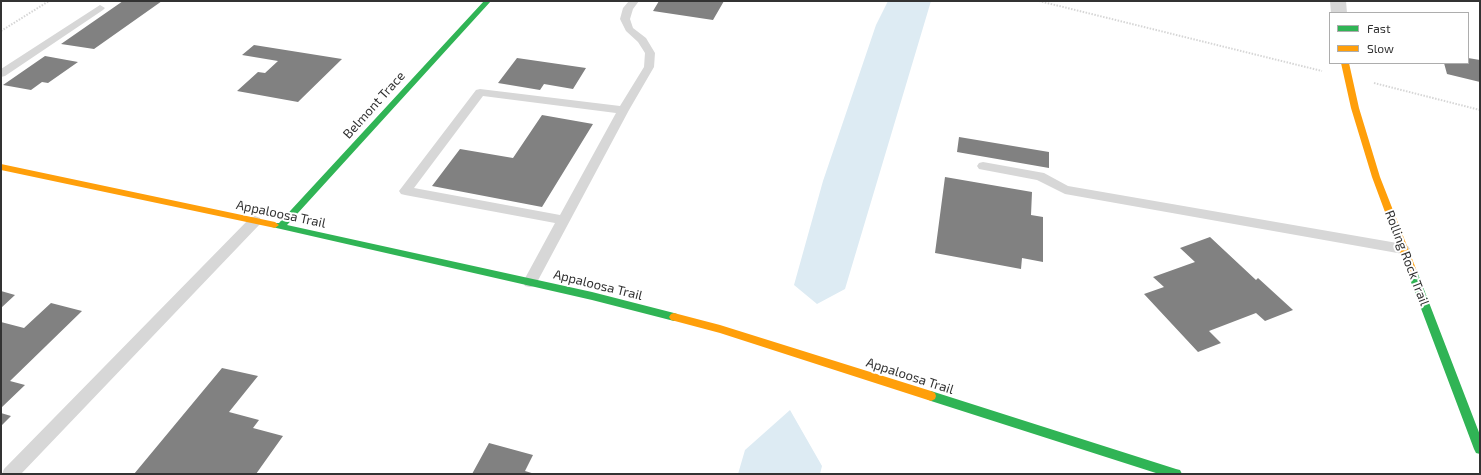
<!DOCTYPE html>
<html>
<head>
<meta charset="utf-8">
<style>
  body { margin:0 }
  #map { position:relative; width:1481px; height:475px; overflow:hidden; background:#fff; font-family:"Exo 2",sans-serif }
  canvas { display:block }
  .frame { position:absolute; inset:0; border:2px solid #333; pointer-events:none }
  .legend { position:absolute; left:1329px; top:12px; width:140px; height:52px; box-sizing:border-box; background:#fff; border:1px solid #adadad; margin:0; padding:5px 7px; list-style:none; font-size:12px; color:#333 }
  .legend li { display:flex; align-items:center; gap:8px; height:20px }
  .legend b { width:20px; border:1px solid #adadad }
</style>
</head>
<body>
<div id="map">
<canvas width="1481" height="475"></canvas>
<div class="frame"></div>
<ul class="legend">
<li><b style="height:5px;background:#30b455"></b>Fast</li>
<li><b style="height:5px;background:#ff9f0a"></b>Slow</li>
</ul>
</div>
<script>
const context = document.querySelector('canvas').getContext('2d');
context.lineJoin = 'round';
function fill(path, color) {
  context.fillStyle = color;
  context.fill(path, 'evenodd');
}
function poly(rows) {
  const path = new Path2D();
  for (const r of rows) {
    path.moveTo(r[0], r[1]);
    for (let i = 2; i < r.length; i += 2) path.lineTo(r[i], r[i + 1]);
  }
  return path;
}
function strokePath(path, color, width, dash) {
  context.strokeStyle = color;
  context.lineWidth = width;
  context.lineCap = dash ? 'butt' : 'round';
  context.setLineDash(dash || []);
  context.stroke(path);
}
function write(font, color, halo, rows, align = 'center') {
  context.font = font + ' "Exo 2",sans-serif';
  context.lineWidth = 4;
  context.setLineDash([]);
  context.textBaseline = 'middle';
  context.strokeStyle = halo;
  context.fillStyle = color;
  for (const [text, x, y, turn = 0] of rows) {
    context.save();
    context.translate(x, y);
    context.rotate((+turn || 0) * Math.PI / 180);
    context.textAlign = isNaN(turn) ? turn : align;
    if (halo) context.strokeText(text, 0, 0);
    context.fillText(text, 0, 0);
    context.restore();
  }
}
fill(poly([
  [888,1,931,1,845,289,817,304,794,285,823,181,876,25],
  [790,410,822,466,820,474,738,474,745,450]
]), '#ddebf3');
fill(poly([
  [123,1,162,1,94,49,61,44],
  [659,1,724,1,713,20,653,11],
  [254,45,342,59,298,102,237,91,258,72,265,73,278,61,242,55],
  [45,56,78,62,48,83,42,82,31,90,3,85],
  [517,58,586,68,573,89,544,84,540,90,498,83],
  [1468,58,1480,60,1480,82,1447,74,1444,63,1468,63],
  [542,115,593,124,542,207,432,186,460,149,513,158],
  [959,137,1049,152,1049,168,957,152],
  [945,177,1032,192,1031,215,1043,217,1043,262,1022,258,1021,269,935,253],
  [1210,237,1256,280,1258,278,1293,310,1265,321,1256,313,1209,331,1221,343,1198,352,1144,294,1164,287,1153,277,1195,262,1180,248],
  [1,291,15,295,1,308],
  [51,303,82,311,10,381,25,385,1,408,1,322,24,328],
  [222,368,258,376,229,412,259,420,253,428,283,436,256,474,134,474],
  [1,413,11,416,1,426],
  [489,443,533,455,525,471,535,474,472,474]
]), '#818181');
strokePath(poly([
  [1039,1,1322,71],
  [1,31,49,1],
  [1374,83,1480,110]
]), '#d6d6d6', 2, [1.5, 1.5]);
fill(poly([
  [629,1,639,1,633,9,630,19,633,28,646,38,655,53,654,67,629,110,535,286,530,287,525,286,523,282,555,223,405,195,401,194,399,191,476,90,480,89,620,106,644,67,645,53,638,42,626,31,620,19,623,8,629,1],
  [483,96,616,113,560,215,414,188,483,96],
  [100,5,105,8,103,10,5,76,1,77,1,69,100,5],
  [983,162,1044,173,1068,186,1403,244,1408,246,1410,249,1408,252,1403,254,1065,194,1037,180,979,169,977,166,979,163,983,162],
  [255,216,260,218,261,221,260,224,21,474,2,474,4,469,250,218,255,216]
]), '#d7d7d7');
fill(poly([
  [1330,1,1346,1,1347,13,1331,13,1330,1]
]), '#d7d7d7');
fill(poly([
  [484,1,491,1,287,225,592,292,674,313,677,314,679,317,677,320,674,321,592,300,272,227,271,225,272,223,279,223,484,1],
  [1413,270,1416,271,1418,274,1480,435,1480,454,1476,453,1474,449,1408,274,1410,271,1413,270],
  [931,391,1176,469,1180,470,1182,474,1159,474,931,401,927,399,926,396,927,393,931,391]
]), '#30b455');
fill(poly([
  [1341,63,1349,63,1359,108,1380,177,1418,274,1416,277,1410,277,1408,274,1372,177,1351,108,1341,63],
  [1,164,275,222,279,225,275,228,1,170,1,164],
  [674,313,720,325,931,391,935,393,936,396,935,399,931,401,720,333,671,320,669,317,671,314,674,313]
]), '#ff9f0a');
write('13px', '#333', '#fff', [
  ["Belmont Trace",374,105,-48],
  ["Appaloosa Trail",281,214,12],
  ["Rolling Rock Trail",1407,258,69],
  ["Appaloosa Trail",598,285,14],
  ["Appaloosa Trail",910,376,18]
]);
</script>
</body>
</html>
